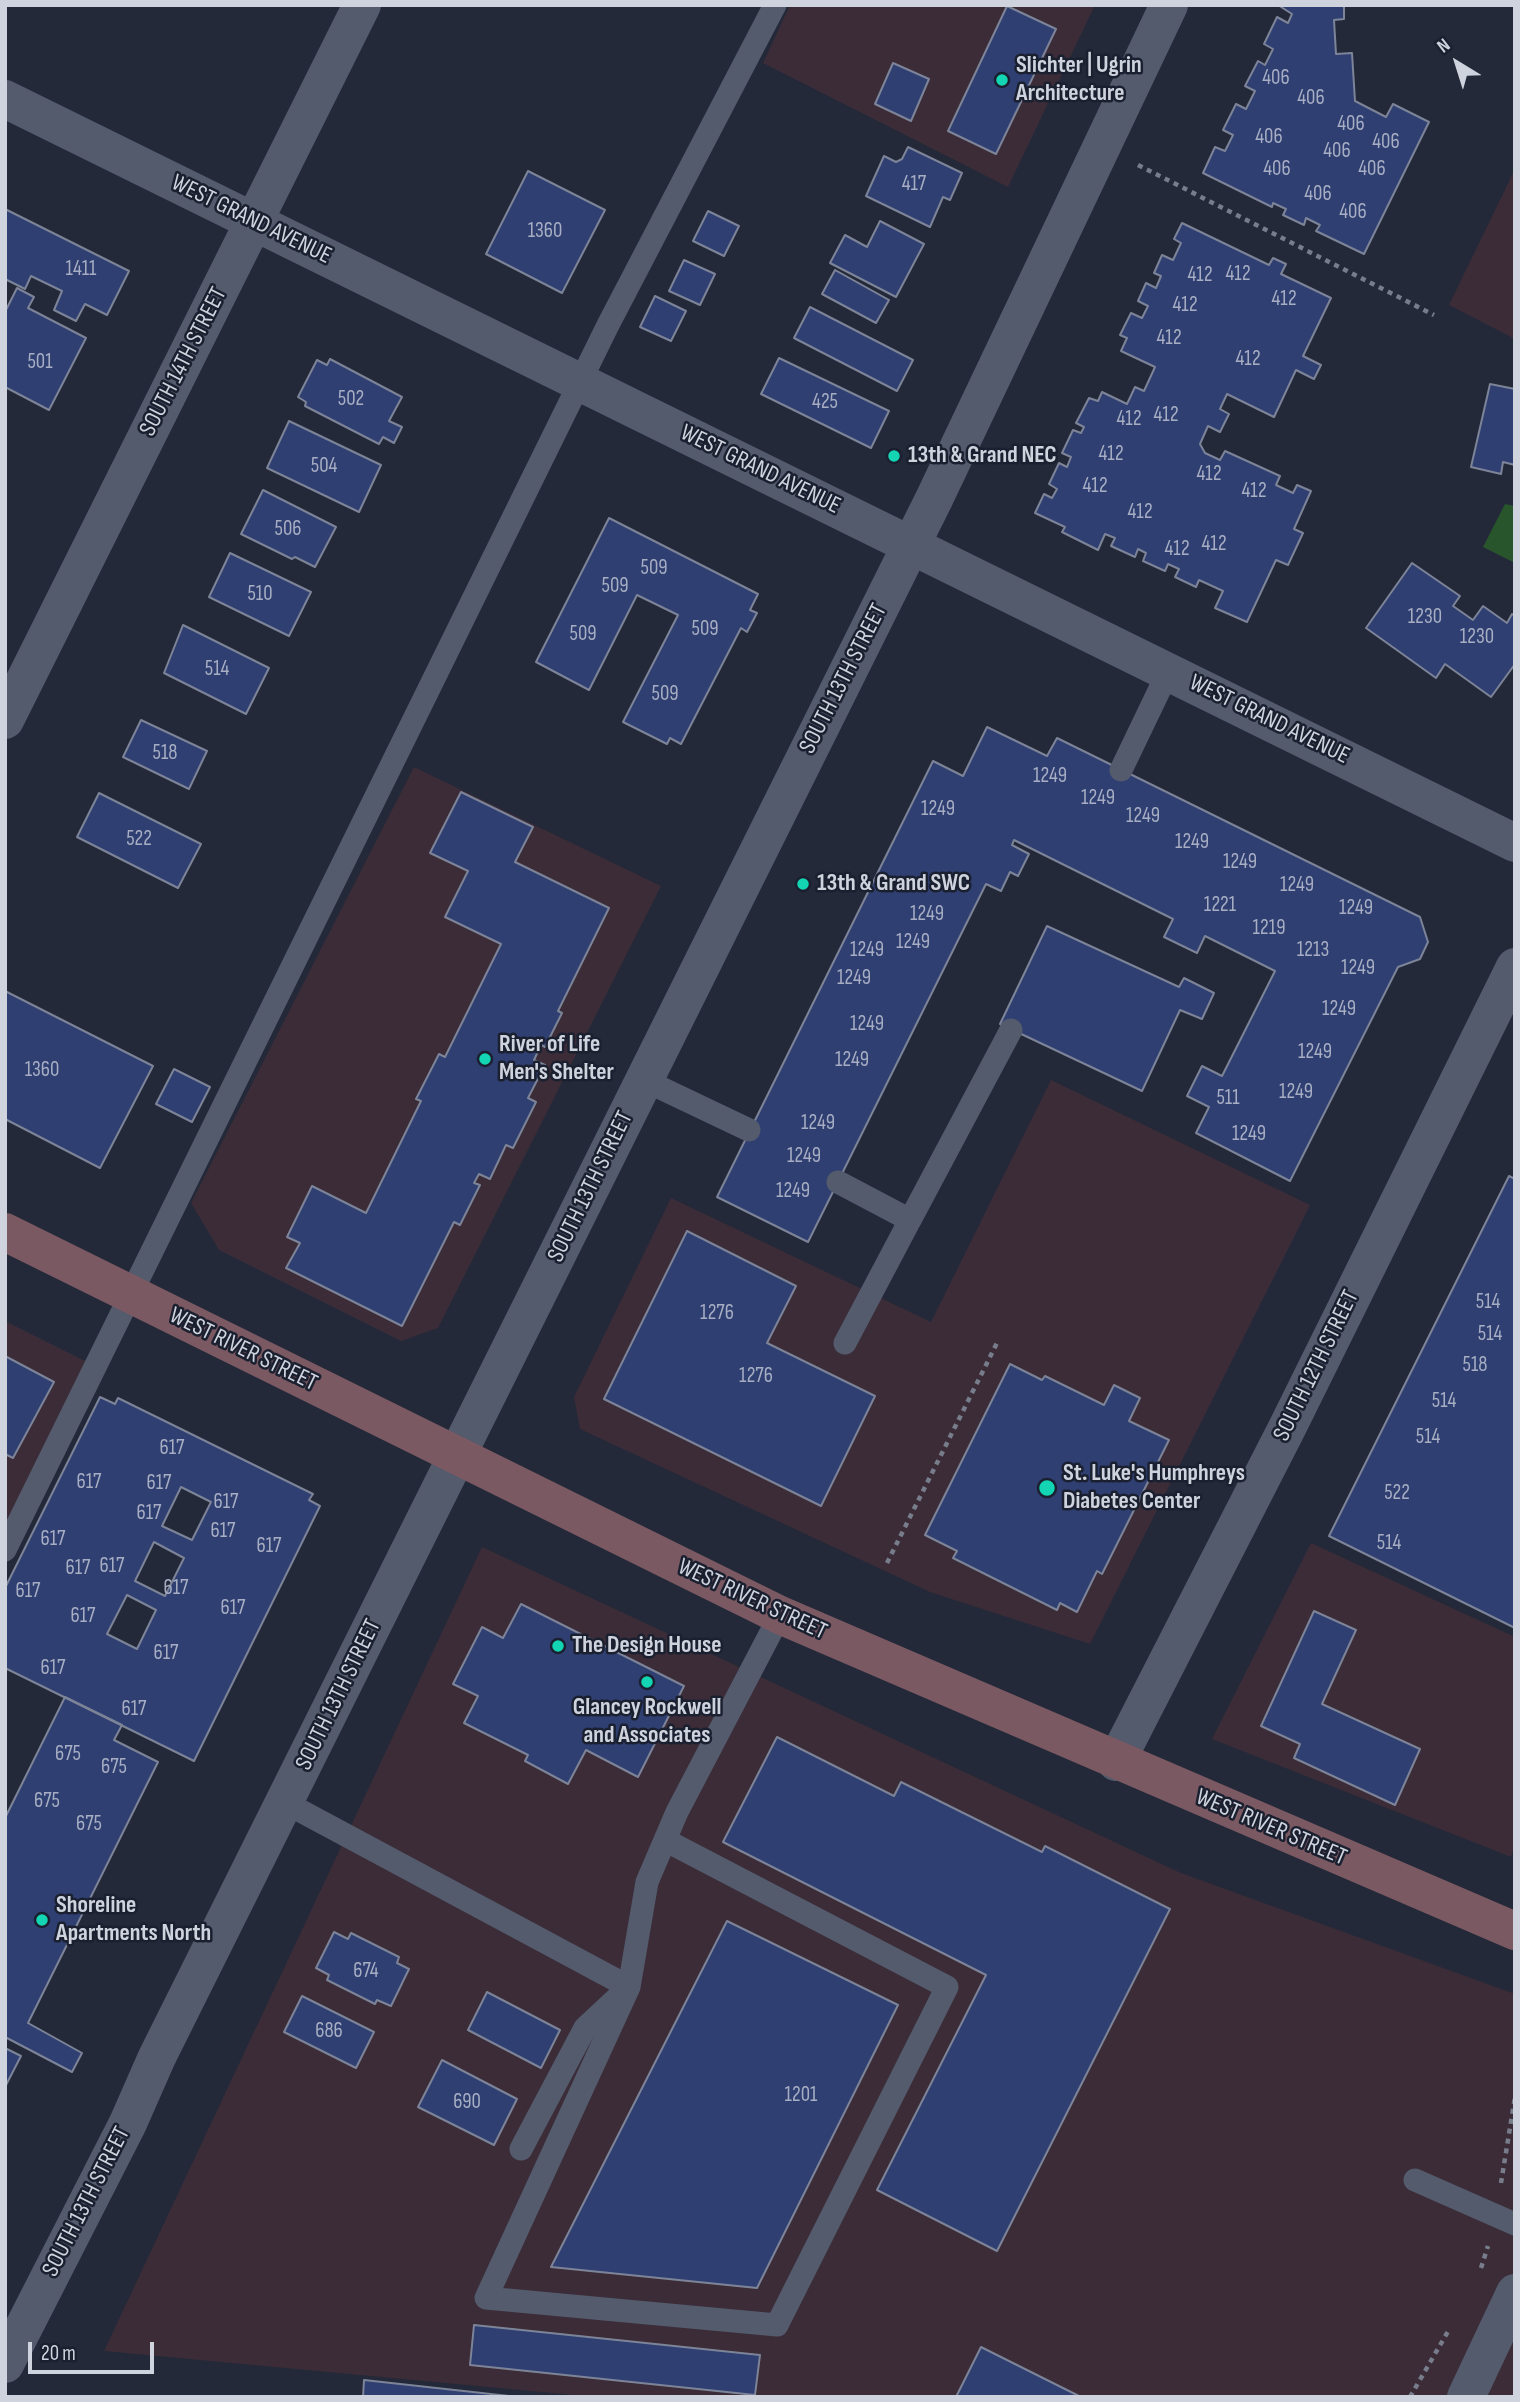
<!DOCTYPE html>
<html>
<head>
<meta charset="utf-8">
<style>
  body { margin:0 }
  #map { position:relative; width:1520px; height:2402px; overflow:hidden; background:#232939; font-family:"Sofia Sans Condensed",sans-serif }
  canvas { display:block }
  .frame { position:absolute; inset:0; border:7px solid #cfd3de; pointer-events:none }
  .north { position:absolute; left:1422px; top:28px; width:70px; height:70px; -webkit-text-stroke:5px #1a202f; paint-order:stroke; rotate:322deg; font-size:19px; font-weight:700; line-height:28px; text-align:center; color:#cfd3de }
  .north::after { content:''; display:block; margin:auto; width:24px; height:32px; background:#cfd3de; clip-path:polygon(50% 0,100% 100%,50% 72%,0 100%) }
  .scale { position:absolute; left:28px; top:2342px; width:126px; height:32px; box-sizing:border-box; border:4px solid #cfd3de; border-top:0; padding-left:9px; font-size:21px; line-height:24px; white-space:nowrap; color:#cfd3de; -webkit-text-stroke:5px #1a202f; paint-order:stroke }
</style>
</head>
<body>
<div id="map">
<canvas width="1520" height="2402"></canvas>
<div class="frame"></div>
<div class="north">N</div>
<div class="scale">20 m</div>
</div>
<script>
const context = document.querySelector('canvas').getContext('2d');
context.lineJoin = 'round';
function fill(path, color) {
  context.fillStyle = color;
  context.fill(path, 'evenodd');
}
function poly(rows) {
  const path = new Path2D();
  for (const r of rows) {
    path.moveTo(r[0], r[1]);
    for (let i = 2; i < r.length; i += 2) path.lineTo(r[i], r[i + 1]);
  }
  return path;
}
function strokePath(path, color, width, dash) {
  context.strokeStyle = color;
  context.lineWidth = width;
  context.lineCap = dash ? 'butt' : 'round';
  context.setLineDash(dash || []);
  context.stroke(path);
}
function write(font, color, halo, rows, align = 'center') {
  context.font = font + ' "Sofia Sans Condensed",sans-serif';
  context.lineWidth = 5;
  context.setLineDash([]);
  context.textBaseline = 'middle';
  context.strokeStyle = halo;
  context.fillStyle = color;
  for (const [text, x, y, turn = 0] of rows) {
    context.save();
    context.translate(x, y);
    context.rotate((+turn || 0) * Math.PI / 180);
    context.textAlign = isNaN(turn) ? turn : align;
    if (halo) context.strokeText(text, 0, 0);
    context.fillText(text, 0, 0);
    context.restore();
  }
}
fill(poly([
  [790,5,1095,5,1008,187,763,63],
  [1515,169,1515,339,1449,305],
  [414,767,661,886,438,1328,401,1341,219,1250,191,1203],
  [1051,1080,1310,1205,1090,1644,930,1592,580,1429,574,1397,671,1198,931,1322],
  [5,1321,95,1366,5,1534],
  [1311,1543,1515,1637,1515,1842,1511,1857,1212,1739],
  [482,1547,1181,1873,1515,1994,1515,2397,595,2397,104,2351]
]), '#3b2c38');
fill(poly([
  [1505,504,1515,506,1515,563,1483,547]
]), '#28552c');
const building = poly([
  [1278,5,1344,5,1344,19,1334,20,1336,54,1352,53,1355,101,1386,117,1393,104,1429,122,1364,254,1316,231,1320,225,1306,218,1304,225,1283,215,1286,209,1273,203,1272,207,1203,173,1215,147,1225,151,1233,135,1223,130,1236,104,1246,109,1255,91,1245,86,1258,61,1265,65,1273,49,1264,44,1277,17,1288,23,1292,14,1278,5],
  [1007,6,1056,29,996,154,948,131,1007,6],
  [893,63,929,79,911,121,875,104,893,63],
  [908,147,962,173,950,200,943,197,930,227,866,196,884,156,896,162,902,159,908,147],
  [528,171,605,210,562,293,486,254,528,171],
  [5,209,129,271,107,315,85,304,76,321,54,310,62,291,31,276,25,289,5,279,5,209],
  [708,211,739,226,724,256,693,241,708,211],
  [880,221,924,244,896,297,830,263,845,235,867,247,880,221],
  [1182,223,1269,265,1273,258,1286,264,1281,274,1331,298,1303,356,1321,365,1314,379,1296,370,1274,417,1227,394,1220,409,1229,414,1220,432,1208,426,1200,444,1205,453,1220,460,1225,451,1280,476,1276,485,1293,493,1297,485,1311,491,1294,529,1303,533,1288,565,1276,560,1247,622,1215,608,1223,591,1199,580,1196,587,1175,577,1179,569,1168,564,1165,571,1143,561,1146,553,1138,549,1135,557,1111,546,1115,538,1105,534,1098,550,1062,532,1065,527,1035,513,1044,494,1052,498,1057,489,1049,484,1059,463,1067,467,1071,457,1062,453,1073,430,1081,433,1084,427,1076,423,1089,398,1098,401,1102,392,1127,404,1135,387,1144,391,1155,367,1121,351,1127,338,1120,335,1131,313,1142,318,1148,306,1138,301,1146,283,1156,288,1161,276,1154,273,1162,255,1173,260,1181,243,1174,239,1182,223],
  [684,260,715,274,700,305,669,291,684,260],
  [835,270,889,300,876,323,822,294,835,270],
  [17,288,34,297,28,308,86,338,49,410,5,387,5,312,17,288],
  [655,296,686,311,671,341,640,327,655,296],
  [810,307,913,360,897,391,794,338,810,307],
  [779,358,889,411,871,448,761,394,779,358],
  [330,359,402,397,389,421,402,427,394,443,383,437,379,444,305,406,306,402,298,397,317,360,327,365,330,359],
  [1490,384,1515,389,1515,465,1503,462,1501,474,1471,467,1490,384],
  [289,421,381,465,359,512,267,468,289,421],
  [263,490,336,527,315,567,295,557,292,559,241,534,263,490],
  [609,518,758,594,750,610,757,613,747,632,741,628,681,744,670,738,667,744,623,722,678,615,637,595,589,690,536,662,609,518],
  [230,553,311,592,289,636,209,597,230,553],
  [1412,563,1460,596,1453,606,1473,620,1483,606,1507,623,1512,614,1515,616,1515,664,1491,697,1445,664,1436,678,1366,628,1412,563],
  [183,625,269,668,246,714,164,673,183,625],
  [141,720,207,751,189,789,123,757,141,720],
  [987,727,1047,756,1057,738,1420,917,1428,942,1420,959,1398,967,1290,1181,1196,1133,1209,1107,1187,1096,1202,1066,1222,1076,1275,971,1205,936,1197,953,1164,937,1173,919,1014,840,1012,845,1029,854,1018,876,1010,872,1001,891,986,884,808,1242,717,1197,933,761,963,776,987,727],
  [461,792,533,827,515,862,609,908,558,1011,562,1013,545,1047,541,1045,534,1060,545,1065,528,1098,536,1102,513,1148,506,1145,490,1179,479,1174,474,1183,480,1185,460,1225,454,1222,402,1326,286,1268,300,1243,287,1237,312,1186,366,1213,421,1101,416,1099,439,1054,445,1057,501,944,445,917,468,871,430,853,461,792],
  [99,793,201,844,178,888,77,837,99,793],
  [1047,926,1179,987,1184,978,1214,993,1202,1019,1180,1010,1142,1091,1000,1024,1047,926],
  [5,991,153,1066,100,1168,5,1119,5,991],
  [174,1069,210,1087,192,1122,156,1104,174,1069],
  [1509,1176,1515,1179,1515,1628,1329,1536,1509,1176],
  [687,1231,796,1286,767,1343,875,1396,821,1506,604,1399,687,1231],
  [5,1356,54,1382,13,1458,5,1454,5,1356],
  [1010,1364,1042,1380,1045,1376,1104,1405,1114,1385,1140,1398,1129,1421,1169,1440,1102,1574,1097,1571,1077,1612,1060,1603,1057,1610,953,1558,957,1551,925,1535,1010,1364],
  [100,1397,115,1404,118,1398,313,1494,309,1500,320,1506,194,1761,5,1668,5,1588,100,1397],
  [181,1487,211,1502,192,1540,162,1526,181,1487],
  [154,1542,184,1558,165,1596,135,1581,154,1542],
  [127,1595,156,1610,137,1649,107,1634,127,1595],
  [521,1604,684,1686,638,1777,586,1750,568,1784,525,1761,528,1755,464,1723,478,1696,453,1684,482,1627,503,1638,521,1604],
  [1314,1611,1356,1630,1322,1704,1420,1749,1395,1805,1294,1758,1300,1744,1261,1726,1314,1611],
  [65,1697,122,1725,114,1740,158,1762,28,2023,82,2053,72,2072,5,2037,5,1818,65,1697],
  [777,1737,894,1796,901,1782,1042,1852,1045,1846,1170,1909,997,2251,877,2190,986,1975,723,1842,777,1737],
  [727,1921,898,2005,757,2288,551,2267,727,1921],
  [334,1932,348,1939,351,1933,399,1957,397,1963,409,1969,391,2006,377,2000,375,2004,327,1980,329,1975,316,1968,334,1932],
  [487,1992,560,2030,541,2068,468,2030,487,1992],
  [302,1996,374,2032,356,2068,284,2032,302,1996],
  [5,2048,21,2056,5,2087,5,2048],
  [442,2060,517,2099,494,2145,418,2107,442,2060],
  [474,2325,760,2355,755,2395,470,2365,474,2325],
  [981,2347,1081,2397,956,2397,981,2347],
  [364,2380,518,2397,363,2397,364,2380]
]);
fill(building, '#2f3f72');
strokePath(building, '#7d8498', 2);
strokePath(poly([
  [1138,165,1434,315],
  [887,1563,997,1343],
  [1501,2183,1515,2097],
  [1481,2268,1488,2246],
  [1410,2397,1450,2328]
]), '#787d8b', 4.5, [5, 5]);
strokePath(poly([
  [1121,770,1169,670],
  [644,1080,749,1130],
  [838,1182,910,1220,845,1343],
  [910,1220,1011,1030],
  [5,1550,608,325,775,5],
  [286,1803,629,1987,585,2028,521,2149],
  [665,1840,947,1987,777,2325,486,2298,629,1987,647,1882,677,1812,780,1615],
  [1415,2180,1515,2224]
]), '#545b6d', 23);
strokePath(poly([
  [5,99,1515,843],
  [5,720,362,5],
  [1116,1762,1287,1428,1515,967],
  [1466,2397,1515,2293]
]), '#545b6d', 38);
strokePath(poly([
  [5,2364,128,2123,157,2057,934,499,1169,5]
]), '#545b6d', 38);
strokePath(poly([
  [5,1232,780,1615,1515,1931]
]), '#7b5962', 38);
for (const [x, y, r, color] of [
  [1002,80,7,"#13d5b3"],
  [894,456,7,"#13d5b3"],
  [803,884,7,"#13d5b3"],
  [485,1059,7,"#13d5b3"],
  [1047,1488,9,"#13d5b3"],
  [558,1646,7,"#13d5b3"],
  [647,1682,7,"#13d5b3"],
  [42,1920,7,"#13d5b3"]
]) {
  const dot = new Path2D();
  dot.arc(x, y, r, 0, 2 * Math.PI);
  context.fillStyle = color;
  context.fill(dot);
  strokePath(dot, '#1a202f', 2.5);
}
write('21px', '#a7aec3', null, [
  ["406",1276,79],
  ["406",1311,99],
  ["406",1351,125],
  ["406",1269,138],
  ["406",1386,143],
  ["406",1337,152],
  ["406",1277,170],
  ["406",1372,170],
  ["417",914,185],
  ["406",1318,195],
  ["406",1353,213],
  ["1360",545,232],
  ["1411",81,270],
  ["412",1238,275],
  ["412",1200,276],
  ["412",1284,300],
  ["412",1185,306],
  ["412",1169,339],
  ["412",1248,360],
  ["501",40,363],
  ["502",351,400],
  ["425",825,403],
  ["412",1166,416],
  ["412",1129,420],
  ["412",1111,455],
  ["504",324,467],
  ["412",1209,475],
  ["412",1095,487],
  ["412",1254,492],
  ["412",1140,513],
  ["506",288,530],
  ["412",1214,545],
  ["412",1177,550],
  ["509",654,569],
  ["509",615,587],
  ["510",260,595],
  ["1230",1425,618],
  ["509",705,630],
  ["509",583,635],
  ["1230",1477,638],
  ["514",217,670],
  ["509",665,695],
  ["518",165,754],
  ["1249",1050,777],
  ["1249",1098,799],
  ["1249",938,810],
  ["1249",1143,817],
  ["522",139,840],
  ["1249",1192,843],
  ["1249",1240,863],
  ["1249",1297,886],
  ["1221",1220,906],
  ["1249",1356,909],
  ["1249",927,915],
  ["1219",1269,929],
  ["1249",913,943],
  ["1249",867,951],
  ["1213",1313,951],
  ["1249",1358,969],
  ["1249",854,979],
  ["1249",1339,1010],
  ["1249",867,1025],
  ["1249",1315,1053],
  ["1249",852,1061],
  ["1360",42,1071],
  ["1249",1296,1093],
  ["511",1228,1099],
  ["1249",818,1124],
  ["1249",1249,1135],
  ["1249",804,1157],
  ["1249",793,1192],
  ["514",1488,1303],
  ["1276",717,1314],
  ["514",1490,1335],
  ["518",1475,1366],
  ["1276",756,1377],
  ["514",1444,1402],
  ["514",1428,1438],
  ["617",172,1449],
  ["617",89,1483],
  ["617",159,1484],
  ["522",1397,1494],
  ["617",226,1503],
  ["617",149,1514],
  ["617",223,1532],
  ["617",53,1540],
  ["514",1389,1544],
  ["617",269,1547],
  ["617",112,1567],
  ["617",78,1569],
  ["617",176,1589],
  ["617",28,1592],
  ["617",233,1609],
  ["617",83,1617],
  ["617",166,1654],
  ["617",53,1669],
  ["617",134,1710],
  ["675",68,1755],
  ["675",114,1768],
  ["675",47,1802],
  ["675",89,1825],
  ["674",366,1972],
  ["686",329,2032],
  ["1201",801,2096],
  ["690",467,2103]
]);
write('bold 24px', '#cfd3de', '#1a202f', [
  ["Slichter | Ugrin",1016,66],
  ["Architecture",1016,94],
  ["13th & Grand NEC",908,456],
  ["13th & Grand SWC",817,884],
  ["River of Life",499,1045],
  ["Men's Shelter",499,1073],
  ["St. Luke's Humphreys",1063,1474],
  ["Diabetes Center",1063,1502],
  ["The Design House",572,1646],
  ["Glancey Rockwell",647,1708,"center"],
  ["and Associates",647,1736,"center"],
  ["Shoreline",56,1906],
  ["Apartments North",56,1934]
], 'left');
write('24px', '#cfd3de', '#1a202f', [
  ["WEST GRAND AVENUE",251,220,26],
  ["SOUTH 14TH STREET",184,362,-63],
  ["WEST GRAND AVENUE",760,470,26],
  ["SOUTH 13TH STREET",844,679,-63],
  ["WEST GRAND AVENUE",1269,720,26],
  ["SOUTH 13TH STREET",591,1187,-64],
  ["WEST RIVER STREET",243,1350,26],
  ["SOUTH 12TH STREET",1317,1366,-64],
  ["WEST RIVER STREET",752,1600,25],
  ["SOUTH 13TH STREET",339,1695,-64],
  ["WEST RIVER STREET",1271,1828,23],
  ["SOUTH 13TH STREET",87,2202,-63]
]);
</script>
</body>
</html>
